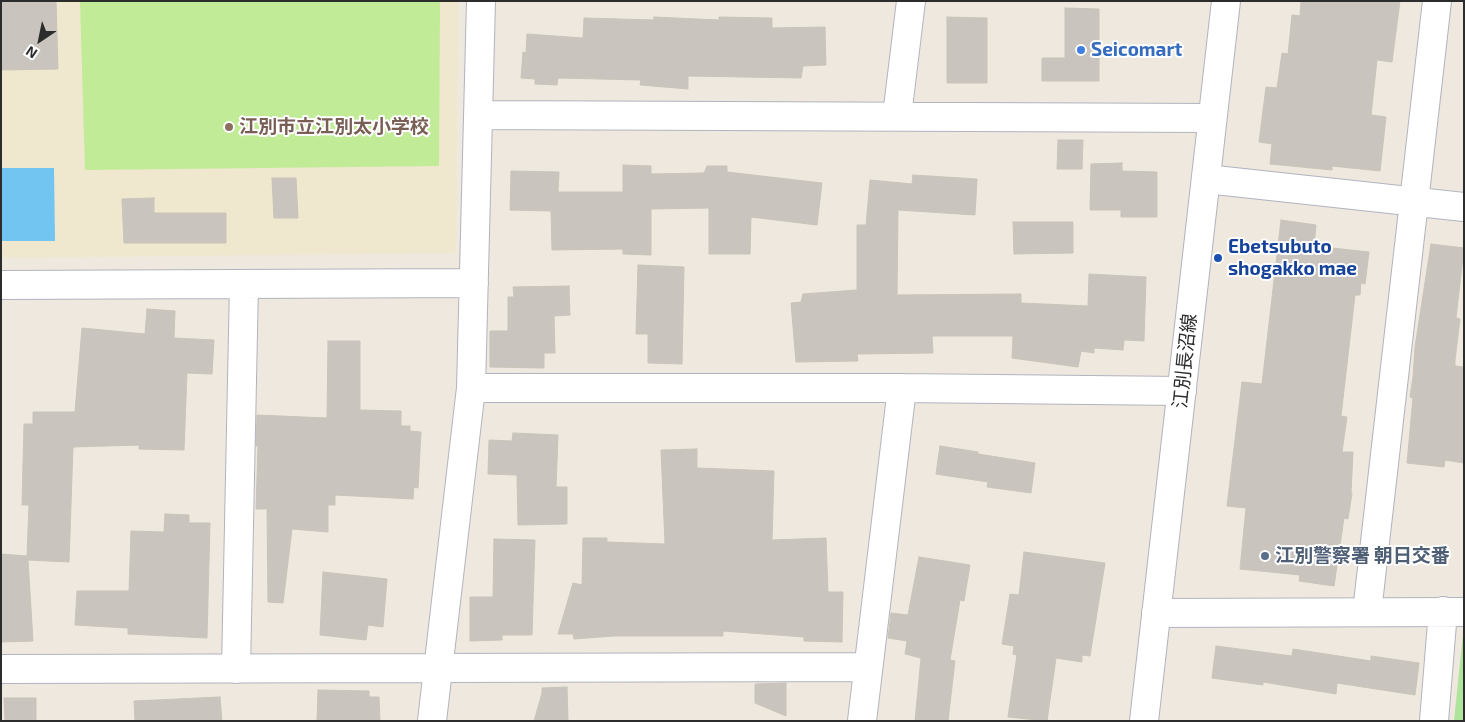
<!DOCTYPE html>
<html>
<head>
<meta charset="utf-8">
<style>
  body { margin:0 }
  #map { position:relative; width:1465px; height:722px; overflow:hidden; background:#eee8de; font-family:"Exo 2",sans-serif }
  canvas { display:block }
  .frame { position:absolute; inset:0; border:2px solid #2c2c2c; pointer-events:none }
  .north { position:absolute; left:15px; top:15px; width:50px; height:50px; -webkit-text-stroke:4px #fff; paint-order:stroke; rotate:214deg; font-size:14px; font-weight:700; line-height:20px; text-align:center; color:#2c2c2c }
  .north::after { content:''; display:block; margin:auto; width:18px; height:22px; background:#2c2c2c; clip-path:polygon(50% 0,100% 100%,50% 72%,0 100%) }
</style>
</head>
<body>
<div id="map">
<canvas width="1465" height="722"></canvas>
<div class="frame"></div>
<div class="north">N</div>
</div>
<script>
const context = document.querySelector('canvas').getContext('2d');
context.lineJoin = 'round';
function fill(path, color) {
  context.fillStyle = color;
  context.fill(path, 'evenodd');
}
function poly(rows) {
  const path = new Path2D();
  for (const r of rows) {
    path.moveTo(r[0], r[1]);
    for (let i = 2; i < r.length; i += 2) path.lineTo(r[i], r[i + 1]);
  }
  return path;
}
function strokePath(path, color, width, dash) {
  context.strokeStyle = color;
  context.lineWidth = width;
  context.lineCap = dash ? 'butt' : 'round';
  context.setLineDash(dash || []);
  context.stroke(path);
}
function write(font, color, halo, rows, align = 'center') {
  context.font = font + ' "Exo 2","Noto Sans JP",sans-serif';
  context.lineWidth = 4;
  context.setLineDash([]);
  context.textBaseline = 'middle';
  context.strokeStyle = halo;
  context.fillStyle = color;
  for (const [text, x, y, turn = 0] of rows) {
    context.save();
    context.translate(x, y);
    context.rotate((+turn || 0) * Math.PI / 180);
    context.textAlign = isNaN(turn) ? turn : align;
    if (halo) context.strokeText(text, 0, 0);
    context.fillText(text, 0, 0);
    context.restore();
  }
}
fill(poly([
  [1,1,458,1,456,253,1,258]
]), '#efe7ce');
fill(poly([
  [1463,634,1464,721,1454,721]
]), '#aee49b');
fill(poly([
  [80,1,440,1,439,166,85,170]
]), '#c1eb96');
fill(poly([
  [1,168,54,168,55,241,1,241]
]), '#71c5f0');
const building = poly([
  [1,1,56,1,58,69,1,70,1,1],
  [1301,1,1400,1,1392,62,1377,60,1371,115,1386,117,1380,171,1332,166,1332,170,1270,164,1272,144,1259,142,1266,87,1277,88,1282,53,1288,54,1292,15,1300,16,1301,1],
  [1065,8,1099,9,1099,81,1042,81,1042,58,1065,58,1065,8],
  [654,17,719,20,719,17,772,18,772,28,825,27,826,65,803,66,801,78,688,76,688,89,640,85,641,80,558,78,557,85,535,84,535,79,521,78,523,52,526,53,527,34,583,38,584,18,654,20,654,17],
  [947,17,987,18,987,83,947,83,947,17],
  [1058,140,1083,140,1082,169,1057,169,1058,140],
  [1122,163,1122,171,1157,172,1157,217,1121,217,1121,210,1090,210,1091,164,1122,163],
  [623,165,651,166,651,174,704,173,707,166,727,166,727,172,822,183,817,225,751,217,750,254,709,254,709,208,651,209,651,255,623,254,623,249,552,250,551,211,510,210,511,171,559,172,558,192,623,192,623,165],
  [913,175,977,179,975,215,898,210,897,295,1021,294,1021,303,1088,306,1089,274,1146,277,1144,341,1124,340,1123,350,1094,348,1094,353,1081,351,1078,367,1012,358,1013,336,932,336,933,353,857,354,858,361,796,362,791,303,801,302,803,294,857,290,857,225,866,225,870,180,912,184,913,175],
  [272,178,296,178,298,218,274,218,272,178],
  [154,198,154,213,226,213,226,243,124,243,122,199,154,198],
  [1281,220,1316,225,1314,246,1369,252,1365,284,1361,283,1360,295,1355,295,1341,416,1347,417,1342,452,1353,452,1351,493,1352,493,1348,519,1344,518,1334,586,1299,581,1300,575,1240,569,1246,508,1227,506,1242,382,1262,384,1281,220],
  [1013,222,1073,222,1073,253,1014,254,1013,222],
  [1431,244,1464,248,1456,318,1460,319,1455,360,1455,366,1464,367,1464,463,1445,460,1444,467,1407,463,1413,398,1410,397,1413,377,1415,347,1431,244],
  [638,265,684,267,682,364,648,363,648,334,636,334,638,265],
  [569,286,570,315,554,316,555,353,544,353,544,368,490,367,490,331,508,331,508,297,514,297,513,287,569,286],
  [147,309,175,311,174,338,214,340,212,374,187,373,184,450,139,449,139,445,73,447,69,562,28,560,33,641,1,642,1,554,27,556,29,505,22,505,24,424,33,424,33,412,75,412,82,328,145,334,147,309],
  [328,341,360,341,360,410,401,411,401,426,410,426,410,431,421,432,418,488,414,487,413,499,335,495,335,505,328,505,328,532,292,529,283,603,268,602,267,509,256,509,258,446,256,446,257,415,327,418,328,341],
  [513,433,558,435,556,487,567,487,567,524,518,525,517,475,488,474,489,440,512,441,513,433],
  [940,446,978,452,978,454,1035,463,1031,493,987,487,988,482,936,474,940,446],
  [697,449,697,468,774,471,772,540,826,538,828,592,843,592,842,642,804,641,804,637,723,631,723,636,614,636,574,639,573,634,558,634,573,583,582,585,583,538,607,538,607,542,665,544,661,450,697,449],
  [165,514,189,515,189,523,210,523,207,638,128,634,128,628,75,625,77,591,129,591,131,531,164,532,165,514],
  [494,539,535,540,532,635,502,635,502,640,470,641,470,597,493,597,494,539],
  [1024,552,1105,563,1090,656,1082,655,1082,662,1056,658,1047,721,1008,717,1017,655,1013,654,1014,646,1002,644,1010,594,1019,595,1024,552],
  [919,557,970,565,964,601,960,600,950,660,955,661,948,721,915,721,921,658,905,654,907,641,888,638,891,613,908,615,919,557],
  [323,572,387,579,383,627,368,625,366,640,320,635,323,572],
  [1216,646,1292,656,1293,649,1371,661,1371,656,1419,663,1415,695,1337,683,1336,694,1263,682,1263,685,1212,678,1216,646],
  [786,683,786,716,755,703,755,684,786,683],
  [567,687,568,721,534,721,542,693,542,688,567,687],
  [318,690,369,691,369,697,379,697,380,721,317,721,318,690],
  [220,697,222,721,135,721,134,701,220,697],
  [4,698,36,698,36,721,5,721,4,698]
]);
fill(building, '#c9c5be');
strokePath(building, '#c9c4b8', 1);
const street = poly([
  [478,115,1212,118],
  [897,116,911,1],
  [1206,179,1464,207],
  [1,285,474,283],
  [471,388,902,388,1182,391],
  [1367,612,1437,1],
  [1156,613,1464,612],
  [1,669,868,667],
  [236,669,244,284],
  [432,721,471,388,481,1],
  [862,721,902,388],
  [1434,721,1443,611]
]);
const secondary = poly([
  [1144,721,1226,1]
]);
strokePath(street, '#b2b3bf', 30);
strokePath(secondary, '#b2b3bf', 30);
strokePath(street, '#fff', 28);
strokePath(secondary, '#fff', 28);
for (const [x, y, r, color] of [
  [1081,50,5,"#3f7fe0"],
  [229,127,5,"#8d6e63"],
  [1218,258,5,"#1a4fb4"],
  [1265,556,5,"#5c6f8a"]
]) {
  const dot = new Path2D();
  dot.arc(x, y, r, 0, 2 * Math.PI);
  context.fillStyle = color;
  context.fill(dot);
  strokePath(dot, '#fff', 2);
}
write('bold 19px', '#366cbe', '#fff', [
  ["Seicomart",1091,50]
], 'left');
write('bold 19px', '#785e54', '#fff', [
  ["江別市立江別太小学校",239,127]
], 'left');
write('bold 19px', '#164399', '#fff', [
  ["Ebetsubuto",1228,247],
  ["shogakko mae",1228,269]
], 'left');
write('19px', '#2c2c2c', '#fff', [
  ["江別長沼線",1185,361,-84]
]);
write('bold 19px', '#4e5e75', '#fff', [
  ["江別警察署 朝日交番",1275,556]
], 'left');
</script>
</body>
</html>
